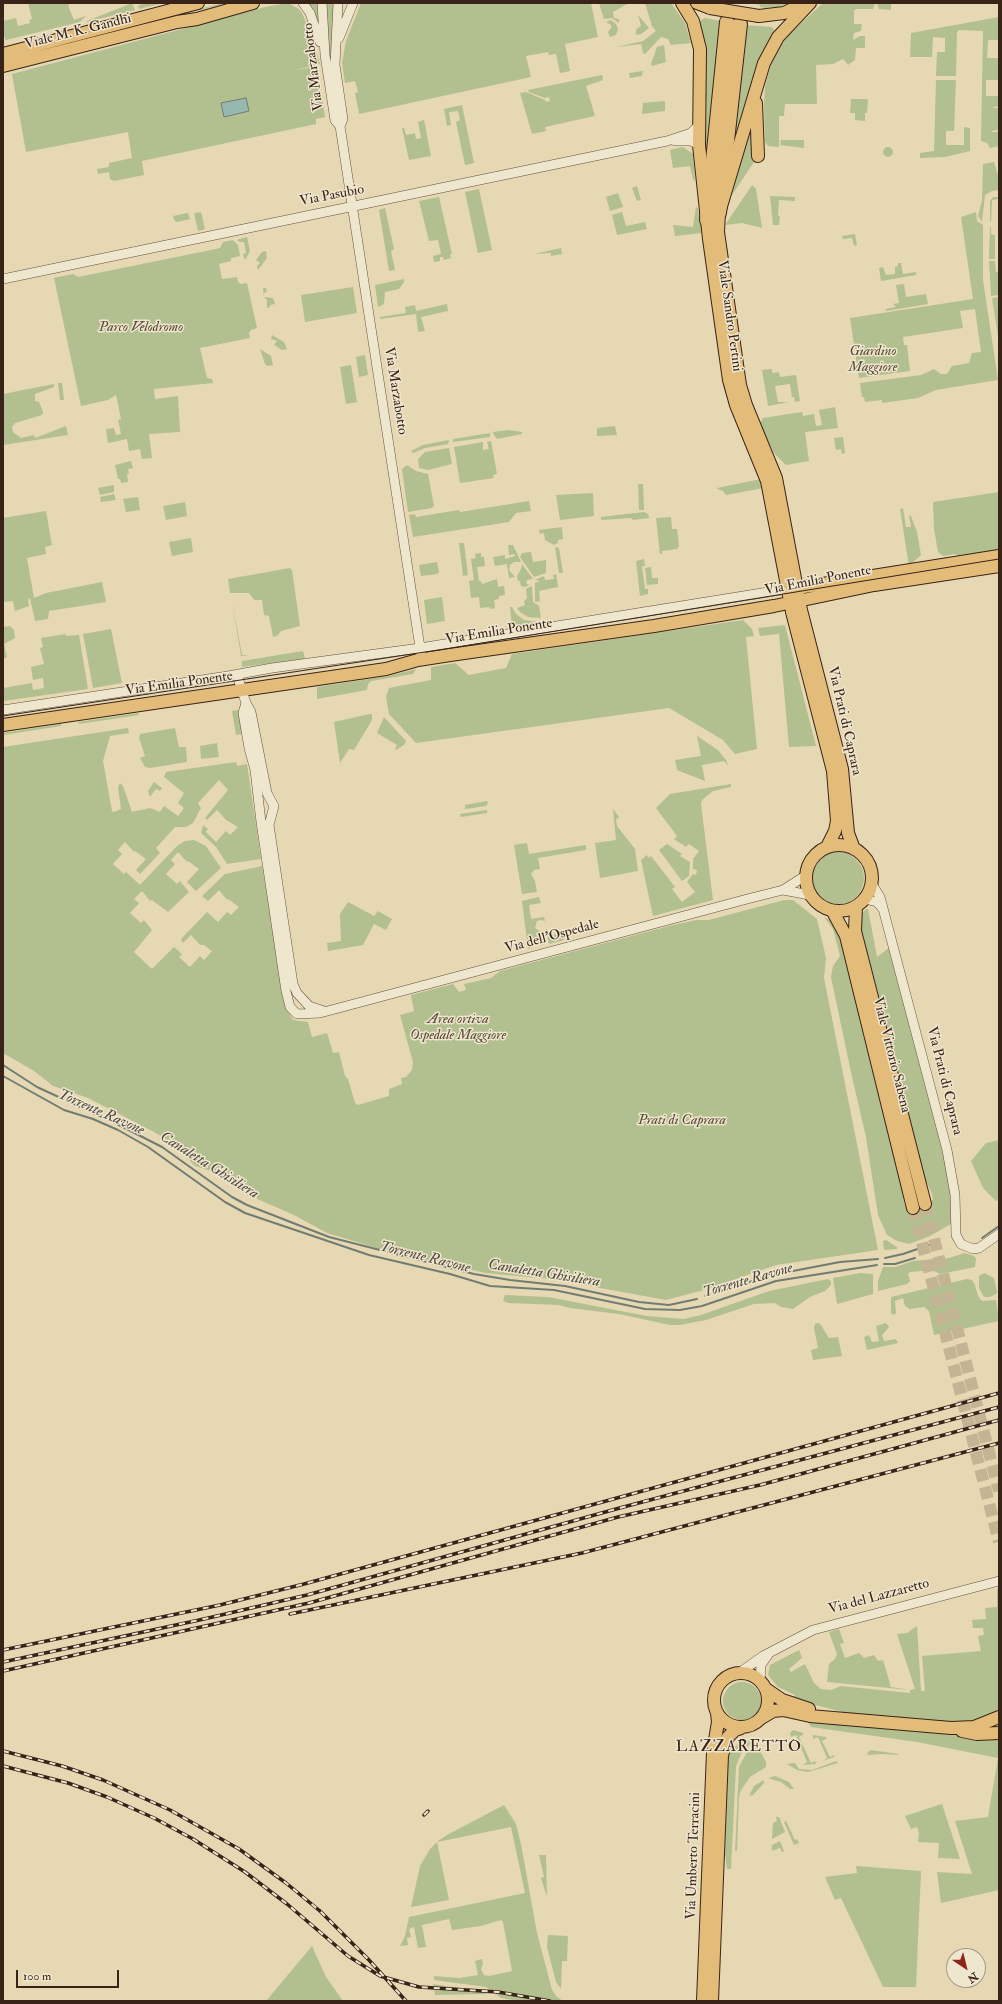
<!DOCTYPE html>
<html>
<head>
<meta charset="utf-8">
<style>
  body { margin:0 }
  #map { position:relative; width:1002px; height:2004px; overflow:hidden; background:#e6d8b3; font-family:"IM FELL Double Pica",serif }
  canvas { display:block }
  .frame { position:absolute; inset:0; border:4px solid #392319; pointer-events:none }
  .north { position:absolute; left:946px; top:1948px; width:40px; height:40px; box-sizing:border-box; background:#efe6ce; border:1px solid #a69886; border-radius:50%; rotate:145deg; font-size:11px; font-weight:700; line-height:16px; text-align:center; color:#392319 }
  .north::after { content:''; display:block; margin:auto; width:14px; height:18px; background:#8f2418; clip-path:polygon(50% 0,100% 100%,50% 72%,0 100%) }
  .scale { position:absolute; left:16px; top:1970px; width:103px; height:18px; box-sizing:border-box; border:2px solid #392319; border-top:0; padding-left:5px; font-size:12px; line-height:14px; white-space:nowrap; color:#392319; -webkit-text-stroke:3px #efe6ce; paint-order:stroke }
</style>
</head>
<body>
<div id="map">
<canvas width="1002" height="2004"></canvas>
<div class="frame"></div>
<div class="north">N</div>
<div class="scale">100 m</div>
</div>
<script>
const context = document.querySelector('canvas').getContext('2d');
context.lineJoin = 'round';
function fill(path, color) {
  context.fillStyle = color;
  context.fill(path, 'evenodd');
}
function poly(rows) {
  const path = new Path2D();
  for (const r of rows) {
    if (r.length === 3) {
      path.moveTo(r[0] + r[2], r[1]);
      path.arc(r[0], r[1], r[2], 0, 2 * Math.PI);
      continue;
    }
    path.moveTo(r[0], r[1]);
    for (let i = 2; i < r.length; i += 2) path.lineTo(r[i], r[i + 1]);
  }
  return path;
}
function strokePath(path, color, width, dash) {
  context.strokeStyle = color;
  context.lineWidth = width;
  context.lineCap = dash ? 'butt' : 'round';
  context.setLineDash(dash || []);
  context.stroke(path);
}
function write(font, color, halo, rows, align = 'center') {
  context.font = font + ' "IM FELL Double Pica",serif';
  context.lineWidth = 3;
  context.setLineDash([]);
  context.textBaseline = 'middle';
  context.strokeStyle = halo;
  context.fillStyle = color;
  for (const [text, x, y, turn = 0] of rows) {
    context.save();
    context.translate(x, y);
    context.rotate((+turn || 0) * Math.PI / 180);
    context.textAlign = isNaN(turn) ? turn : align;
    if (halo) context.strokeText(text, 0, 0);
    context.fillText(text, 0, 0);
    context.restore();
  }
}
fill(poly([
  [28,3,68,3,69,8,74,20,86,16,80,22,6,40,3,34,3,21,16,18,18,26,30,23,29,20,32,19],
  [132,3,135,10,87,22,87,21],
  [144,3,164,3,139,9,138,6],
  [223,3,228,3,24,55,23,53],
  [288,3,299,9,302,13,313,39,320,64,292,71,317,66,325,117,316,119,316,124,142,161,144,175,114,181,110,179,109,172,98,174,97,169,109,167,109,163,132,158,128,132,26,152,12,74,265,7],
  [317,3,319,22,318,23,309,4],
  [326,3,335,3,331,71,328,45],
  [361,3,591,3,598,37,565,44,570,71,560,73,556,54,549,55,548,52,526,56,531,77,359,114,355,93,358,92,355,81,345,83,342,63,346,41],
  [599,3,629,3,613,12,614,18,619,19,619,23,612,18,604,19],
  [645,3,671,3,685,23,691,43,671,45,668,39,661,37,645,54,643,53,641,44,616,47,643,41,656,31,652,26],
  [750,3,790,3,777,7,765,8,760,7,760,5],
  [823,3,875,3,873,9,856,9,854,11,854,24,862,24,861,31,854,33,853,40,860,36,865,36,865,48,856,48,855,60,848,65,843,59,833,64,816,65,817,104,785,104,784,116,779,116,779,147,768,146,765,142,764,103,765,86,771,64,786,37],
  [877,3,891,3,891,10,879,9],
  [638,15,649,28,641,34,636,35,636,29,641,26],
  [999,17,999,40,988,40,987,58,999,58,999,80,986,80,986,96,999,96,999,106,991,108,999,108,999,130,991,131,992,132,999,132,999,146,990,148,987,143,981,141,983,31,959,30,957,32,956,76,936,76,937,52,945,52,945,38,933,37,932,57,910,57,911,33],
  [705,18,721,21,707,153,705,158,704,44,699,23,701,20],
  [611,20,616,24,618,29,616,35,610,37,608,32,611,28,611,25,606,22],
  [745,25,772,27,775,31,733,156],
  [664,45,666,62,652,66,651,64,657,47],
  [643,71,642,76,630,78,629,73],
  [602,75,603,80,586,86,595,116,545,127,546,131,532,134,520,93,526,92,545,100,546,102,550,101,549,97,545,98,529,92,528,90],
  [936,80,956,80,954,131,946,131,946,145,964,145,964,127,970,128,970,151,945,157,920,158,920,153,934,151],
  [851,99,868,99,867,113,865,113,865,121,855,120,855,113,850,113],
  [665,101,665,111,642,114,643,103],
  [462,105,474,163,465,165,456,122,460,120,458,111,449,112,451,125,447,126,444,109],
  [424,120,431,156,409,160,402,128,404,128,406,135,415,133,416,139,421,138,418,122],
  [751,123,754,162,732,195,750,124],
  [781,140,804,140,804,148,780,145],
  [683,147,693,154,695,181,693,179,690,166,673,168,670,150],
  [888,152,5],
  [994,162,999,179,999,190,992,191,985,195,982,222,978,216,982,200,983,164],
  [752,185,756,189,762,228,742,223,725,225],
  [637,186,641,200,637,201,632,188],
  [479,189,492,250,478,253,465,192],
  [618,193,623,207,610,211,606,197],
  [770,196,795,197,795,201,779,200,778,216,780,216,779,225,773,225],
  [439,197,452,254,450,254,451,258,444,260,443,257,440,257,440,261,434,262,433,256,441,254,438,240,429,241,419,201],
  [993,197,999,197,999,199,992,200,991,222,990,222,990,201],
  [696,207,698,208,702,233,675,236,673,225,693,227],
  [385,208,394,249,391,251,395,270,389,271,379,210],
  [201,212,205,229,198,231,194,213],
  [622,212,626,226,645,222,647,229,617,235,612,215],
  [976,212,977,221,983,225,983,280,998,380,936,390,918,398,882,403,882,400,865,402,864,397,862,397,860,383,921,375,934,369,941,374,947,374,952,366,969,363,972,353,981,352,975,309,960,311,963,328,903,337,904,345,907,345,910,371,859,378,850,318,973,299,961,217],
  [188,213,190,219,177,222,174,220,173,216],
  [991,226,991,234,995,235,995,259,989,259,990,227],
  [855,234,857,245,854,246,852,238,843,239,842,236],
  [247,237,250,251,245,260,243,254,246,253,244,242,240,242,237,240],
  [233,240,238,245,240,256,231,258,231,261,219,264,222,279,237,277,238,282,241,284,247,283,257,328,251,330,249,333,250,338,200,348,207,378,212,379,213,383,154,389,155,399,178,396,180,432,149,434,152,458,142,459,140,449,129,451,127,439,108,443,106,429,114,428,116,435,121,434,118,420,121,419,116,395,108,400,81,406,54,278,73,274,78,277,216,249,220,248,223,242],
  [561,248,562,254,551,256,551,253,534,254],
  [266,251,267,258,258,270,257,266,260,263,256,260,262,252],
  [989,261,995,261,996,272,999,272,999,295,991,296],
  [898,263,901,263,903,274,916,272,916,275,881,281,879,268,883,267,886,275,895,274,895,267,898,266],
  [404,279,404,282,399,289,385,292,384,304,378,307,375,285],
  [904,284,906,297,926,294,928,304,886,311,886,309,896,307,893,304,899,303,896,285],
  [353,287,357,313,305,322,301,295],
  [263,288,266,288,267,292,264,293,264,297,273,298,275,304,270,305,270,307,267,308,267,300,264,297],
  [999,297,999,335,998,336,992,298],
  [447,304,448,311,421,317,425,331,418,332,416,314,380,319,380,317,406,313,405,307,415,305,416,311],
  [272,335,284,342,287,349,282,350,274,345,277,341,271,339],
  [260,349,271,356,273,365,268,366,265,364],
  [365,355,368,375,359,377,356,357],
  [351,365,357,402,346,404,340,367],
  [772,369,772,373,779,372,780,377,796,375,800,401,795,402,794,397,792,397,790,384,775,386,778,402,789,402,768,406,762,370],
  [58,383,62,383,64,400,60,400],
  [54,384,54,387,35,394,35,401,39,402,43,412,42,415,15,423,12,427,13,432,21,438,34,435,35,438,66,426,68,435,3,445,3,394],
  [835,407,838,428,805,432,809,461,786,465,774,453,760,423,763,418,802,412,803,416,814,414,816,426,822,425,819,410],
  [615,426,617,435,597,436,597,428],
  [509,430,522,432,522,434,497,439,494,435,493,432],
  [490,433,490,437,453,442,453,439],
  [843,437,845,453,842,454,841,449,836,450,834,438],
  [449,440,448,444,425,448,413,453,411,451,423,445],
  [491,441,497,474,493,475,494,478,460,483,454,447,483,442,483,450,489,449,487,442],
  [449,448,452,464,428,470,419,468,418,459,425,452],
  [131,461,133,468,128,469,129,474,127,474,128,482,121,483,120,479,118,479,115,465],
  [407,465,416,471,428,474,434,506,432,508,408,512,402,469],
  [761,479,763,488,726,495,723,491,718,489,717,488],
  [638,484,643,484,644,510,639,510],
  [114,485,114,492,100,495,98,488],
  [999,492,999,551,960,557,955,554,943,556,938,552,934,529,933,502],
  [593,493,594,516,560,520,556,495],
  [114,494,116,500,101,502,100,497],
  [138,497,140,510,126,512,123,499],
  [529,501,531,511,516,513,509,522,413,537,409,515,415,514,416,517,459,510,460,512],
  [185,502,187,516,166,520,163,506],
  [903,508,906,527,910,527,911,526,909,516,911,516,917,532,921,555,909,566,900,509],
  [46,511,52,545,45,547,46,554,27,558,34,598,46,593,102,582,106,602,49,611,48,619,35,621,30,598,28,599,29,606,15,611,13,601,3,602,3,518],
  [644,512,648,514,649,518,633,520,631,518,601,520,601,517],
  [671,517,672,529,677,529,679,546,677,549,662,551,662,554,660,554,656,518],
  [562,527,563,539,558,540,558,543,554,545,545,540,544,533,540,534,539,530],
  [191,538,193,552,172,556,169,542],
  [459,543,464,543,468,575,463,576],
  [508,545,513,545,521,562,514,562,510,565,509,570,515,577,509,578,507,564,495,566,493,557,505,555,505,559,515,556,515,554,509,555],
  [555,547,559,548,563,573,559,573],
  [531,552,533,562,546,560,546,573,534,577,520,557,522,553],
  [481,553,481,557,484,557,485,566,477,567,479,581,481,581,482,584,497,579,498,587,504,586,505,595,499,596,499,599,494,600,495,608,490,609,489,607,480,608,479,597,471,598,469,581,474,580,471,559,476,558,475,554],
  [644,559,645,566,642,566,645,589,648,589,648,594,640,596,636,561],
  [437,562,439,572,437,574,421,576,419,565],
  [522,564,533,579,527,580,526,583,529,585,525,587,521,586,520,581,518,581,517,576,521,569],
  [651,567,652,578,658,578,658,584,647,585,645,568],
  [290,568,292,570,300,626,281,631,277,636,273,637,269,616,264,615,262,600,254,600,249,593,230,593,228,579],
  [556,574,558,587,539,591,540,601,535,602,535,583,540,581,535,580,544,576,545,580,554,579,553,575],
  [532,586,533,602,539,606,541,618,528,617,520,612,517,608,525,605,524,601,527,598,526,589],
  [442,597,445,621,427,624,424,600],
  [232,601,242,655,250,656,241,656],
  [510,607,512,607,516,614,524,620,537,622,512,627],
  [743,620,752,629,754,636,746,637,757,749,735,754,723,740,669,708,416,743,389,714,386,697,389,688,431,680,431,667,455,663,469,675,506,668,512,654],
  [785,625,816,746,789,747,779,634,760,636,758,628],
  [10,626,14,630,15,638,4,644,7,658,3,658,3,627],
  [111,629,122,683,93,688,83,634],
  [66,634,66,636,79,635,88,689,3,701,3,688,32,683,33,690,44,688,43,678,33,680,31,667,44,664,40,648,43,647,41,638],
  [303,651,305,658,303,659,242,667,242,661],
  [416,669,413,674,371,681,368,684,367,690,317,699,317,687,388,676],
  [238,710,242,734,236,735,232,711],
  [138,713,139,715,79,724,78,722],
  [370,714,372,714,372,720,354,750,349,749,340,763,334,722],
  [384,717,406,741,404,745,396,750,395,749,397,745,377,733],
  [61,724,61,726,3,735,3,733],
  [128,728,129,733,110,736,103,761,112,811,114,812,121,809,118,787,120,783,123,786,132,812,150,808,160,812,164,806,178,816,184,808,178,803,184,793,164,777,166,772,236,762,237,766,247,764,261,859,227,864,216,847,201,833,203,825,208,829,206,832,216,842,226,831,230,835,238,827,226,820,217,810,207,820,205,818,228,790,219,780,198,803,201,808,193,823,186,827,175,827,156,848,160,853,140,874,136,870,146,859,135,851,134,852,125,842,118,850,122,854,113,864,124,874,126,872,140,885,177,846,185,841,194,840,206,846,221,868,196,891,187,882,199,869,188,861,187,862,178,852,171,860,175,864,166,874,177,884,180,881,189,892,168,912,152,900,150,901,142,891,134,899,139,903,130,913,141,923,144,920,152,930,134,952,152,969,174,947,182,954,179,957,190,967,200,956,204,960,212,951,204,945,200,945,191,935,183,943,181,939,207,912,218,922,227,912,231,915,239,907,228,899,227,900,219,890,208,901,202,896,225,874,262,866,286,1008,293,1020,308,1022,312,1037,327,1033,333,1053,339,1052,345,1076,348,1079,355,1103,358,1105,389,1096,389,1089,402,1084,401,1078,406,1077,412,1070,413,1062,400,1015,414,1011,411,995,453,984,459,992,466,990,464,984,491,978,500,971,669,926,696,920,709,920,784,900,793,900,817,919,826,958,824,978,878,1250,776,1265,704,1290,666,1300,551,1279,486,1273,390,1252,327,1233,294,1215,246,1194,228,1183,221,1174,195,1166,175,1145,154,1132,88,1098,53,1086,34,1071,3,1053,3,747],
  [175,728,179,747,186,747,187,762,150,768,145,767,140,758,145,756,139,738,140,734],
  [697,736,718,750,726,760,728,766,724,761,702,765,705,781,677,770,675,760,701,756],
  [217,743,219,757,201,759,200,746],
  [154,782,162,788,160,791,156,789,150,797,148,791],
  [731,784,731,787,713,791,702,800,701,804,713,900,653,916,641,860,647,855,649,858,651,856,675,887,672,889,682,902,695,892,687,882,693,874,696,875,697,870,693,869,693,859,699,851,689,844,686,847,674,839,677,836,656,808,670,794],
  [487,801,488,803,486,806,465,809,465,805],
  [613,809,619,817,616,820,617,826,635,849,638,871,600,878,595,843,616,840],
  [487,810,487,813,461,817,460,814],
  [527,843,529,854,586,845,586,850,538,858,540,869,534,870,531,874,535,881,537,892,522,894,514,845],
  [667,844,682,854,680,856,690,862,689,876,682,881,659,850],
  [838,878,26],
  [539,897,541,903,529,905,531,919,544,917,545,921,541,920,537,921,535,928,541,932,547,929,550,935,564,934,564,940,549,944,547,936,531,939,532,948,528,949,522,901],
  [348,902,374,916,378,911,392,919,386,930,374,924,363,945,328,951,327,943,341,941,340,914],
  [866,909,868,909,877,957,890,947,919,1050,952,1191,951,1224,928,1237,909,1244,897,1241,887,1235,878,1215,866,1137,852,1077,831,977,833,966,840,956,833,929,824,917,832,921,838,927,901,1179,904,1204,909,1208,919,1201,929,1203,933,1199,932,1194,922,1172,859,925,862,914],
  [999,1140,999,1200,996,1201,983,1188,971,1161,986,1143],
  [886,1240,897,1247,897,1249,884,1250,883,1241],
  [965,1253,974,1256,976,1259,975,1267,940,1274,932,1270,910,1272,908,1274,910,1281,907,1284,878,1291,878,1281,883,1267,895,1267,913,1261,949,1258],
  [860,1273,873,1274,873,1294,837,1304,833,1278],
  [984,1273,994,1278,997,1292,996,1294,990,1297,984,1297,979,1288,979,1276],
  [828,1279,831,1281,831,1285,825,1291,810,1297,793,1309,781,1307,775,1303,754,1304,706,1320,680,1325,670,1325,619,1314,570,1308,559,1305,508,1303,503,1301,505,1295,548,1297,647,1316,684,1319,701,1315,769,1291],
  [967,1279,972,1280,975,1285,978,1296,982,1301,996,1300,999,1321,934,1335,929,1311,924,1307,910,1309,905,1306,903,1298,895,1301,896,1313,894,1315,891,1313,891,1297],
  [818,1323,821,1325,829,1338,838,1337,842,1356,813,1360,811,1350,818,1348,814,1328,815,1324],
  [886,1323,889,1327,882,1335,884,1341,896,1339,898,1343,867,1350,864,1337,869,1335,872,1342,879,1341,876,1326],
  [997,1589,999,1589,999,1711,995,1714,976,1721,951,1722,846,1713,793,1699,795,1695,778,1687,768,1675,770,1665,799,1650,802,1658,789,1669,791,1672,805,1664,814,1683,821,1689,832,1690,840,1686,910,1693,910,1690,827,1682,829,1664,835,1659,837,1654,829,1632,839,1629,844,1643,840,1644,845,1658,859,1653,864,1658,874,1655,878,1661,883,1660,891,1687,911,1690,915,1689,897,1634,907,1633,917,1626,921,1691,925,1691,922,1656,981,1651,978,1636,984,1635,983,1628,973,1628,972,1620,986,1619,985,1608,997,1607],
  [742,1701,19],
  [808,1722,954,1735,987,1738,999,1736,999,1890,941,1903,937,1872,972,1874,955,1821,988,1817,998,1758,917,1742,811,1727],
  [793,1730,803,1733,804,1734,799,1737,811,1763,815,1761,816,1764,803,1765,807,1762,796,1735,791,1737,790,1733],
  [813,1735,826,1737,827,1738,822,1741,830,1757,834,1755,834,1757,823,1761,827,1758,818,1737,813,1739],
  [743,1737,751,1743,741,1754,736,1766,731,1869,727,1869,725,1853,728,1758,731,1747,735,1747],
  [757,1745,766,1762,766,1767,750,1777,741,1790,739,1797,737,1851,735,1851,739,1767,747,1752],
  [871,1750,898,1754,899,1755,883,1754,867,1755,868,1752],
  [836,1761,838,1763,808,1772,797,1770,787,1764,795,1763,799,1769,812,1770],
  [775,1776,789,1782,794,1789,790,1789,781,1782,768,1778],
  [764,1780,764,1783,753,1795,749,1796,754,1786],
  [942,1804,960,1859,938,1858,939,1843,918,1842,919,1833,917,1827,911,1829,905,1816],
  [504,1805,516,1824,521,1844,537,1933,552,1990,557,1997,563,2001,518,2001,501,1998,486,1987,434,1980,434,1976,459,1978,478,1975,475,1961,482,1959,483,1964,481,1969,484,1975,489,1976,512,1971,503,1922,501,1920,481,1926,452,1930,449,1919,422,1925,426,1947,418,1948,414,1927,409,1929,411,1937,407,1938,408,1945,400,1946,405,1936,409,1917,525,1893,511,1827,437,1842,449,1900,411,1907,420,1866,430,1849,438,1841,447,1835],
  [776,1817,779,1817,785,1832,772,1839,773,1823,777,1821],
  [786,1821,795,1840,797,1839,799,1843,794,1845,784,1822],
  [780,1841,784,1851,782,1852,780,1848,772,1851,772,1845],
  [539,1855,546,1855,547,1897,541,1878,544,1877],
  [856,1866,921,1871,916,1987,883,1987,841,1898,835,1900,825,1877,857,1873],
  [548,1935,568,1936,567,1961,562,1961,561,1989,556,1982,547,1947],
  [312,1946,326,1977,343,2001,266,2001],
  [433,1984,486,1992,487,1994,435,1995]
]), '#b2bf8f');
const water = poly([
  [246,98,249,111,224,117,221,103,246,98]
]);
fill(water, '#96b9af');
strokePath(water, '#717d73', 1);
strokePath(poly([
  [3,1065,37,1087,115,1123,162,1147,232,1197,247,1205,329,1237,474,1274,510,1280,565,1286,639,1302,669,1305,697,1299],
  [3,1076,64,1110,93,1119,118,1130,148,1147,225,1202,245,1213,369,1255,450,1274,490,1286,554,1290,645,1309,680,1310,702,1306,776,1281,877,1265],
  [982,1238,999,1226],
  [885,1258,903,1254,932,1244],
  [884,1264,895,1264,915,1258],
  [705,1296,772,1275,840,1262,878,1259]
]), '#717d73', 2);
strokePath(poly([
  [925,1204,999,1491],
  [913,1208,999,1542]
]), '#c3b494', 12, [12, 6]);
strokePath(poly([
  [740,24,743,3]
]), '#c3b494', 14, [14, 7]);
const minor = poly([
  [303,3,310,13,320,42],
  [322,3,325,55,335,120,340,126],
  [338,3,335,65,343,119,340,126,421,654],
  [339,38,353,3],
  [675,141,691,141,699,145],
  [3,279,667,141,691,133,698,126],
  [237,675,246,703,243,713,249,748,255,770,261,822,286,991,290,1007,297,1014,320,1013,751,898,783,890,805,876],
  [246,703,251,712,267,793,274,806,269,825,293,984,297,993,309,1006,324,1011],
  [3,710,228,676,272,668,420,648,787,589],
  [872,884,880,897,947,1150,955,1195,956,1235,961,1244,973,1249,979,1248,999,1234],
  [783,890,810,895],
  [865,899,877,902,883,909],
  [739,1673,763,1656,813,1630,999,1581],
  [760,1681,761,1665,768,1655]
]);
const major = poly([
  [682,3,693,21,700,49,699,145,709,239,729,380,736,405,767,481,792,612,833,771,837,821,835,831,827,847],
  [697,3,710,8],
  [810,3,778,37,764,63,719,213,718,232,740,385,746,405,776,478,801,610,842,769,848,833,854,849],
  [759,16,784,13,805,3],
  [3,54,198,3],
  [3,66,177,22,197,19,253,3],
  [756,103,758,156],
  [791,589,999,556],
  [3,725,386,669,418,660,450,655,654,626,774,606,874,585,999,566],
  [839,878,33],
  [856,907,855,931,925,1204],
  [833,912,846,936,913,1208],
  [741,1700,27],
  [766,1689,782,1700,809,1709],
  [763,1717,773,1711,783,1710,810,1716,951,1728,974,1727,999,1717],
  [962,1731,977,1734,999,1733],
  [703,2001,713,1752,718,1722,717,1713],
  [712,2001,722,1755,728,1737,735,1730,741,1728]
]);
const highway = poly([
  [719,213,740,24],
  [707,220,727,22]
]);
strokePath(minor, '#645040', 10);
strokePath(major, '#392319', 14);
strokePath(highway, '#392319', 16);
strokePath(minor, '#efe6ce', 9);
strokePath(major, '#e3bc7a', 12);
strokePath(highway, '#e3bc7a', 14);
strokePath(poly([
  [3,716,445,649,999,559]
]), '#392319', 1);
const rail = poly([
  [290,1614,582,1553,999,1443],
  [3,1650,220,1605,304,1584,999,1393],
  [3,1662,204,1619,307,1595,616,1509,999,1407],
  [3,1671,309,1603,618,1517,760,1485,999,1420],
  [3,1751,62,1766,103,1780,170,1810,239,1849,286,1883,320,1911,369,1960,406,2001],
  [3,1766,68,1783,107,1797,154,1818,193,1839,245,1872,287,1904,348,1956,380,1976,419,1987,498,1992,550,2001],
  [424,1815,428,1811]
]);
strokePath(rail, '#392319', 3.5);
strokePath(rail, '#efe6ce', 2, [6]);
const majorBridge = poly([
  [710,8,759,16]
]);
strokePath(majorBridge, '#392319', 14, []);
strokePath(majorBridge, '#e3bc7a', 12);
write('14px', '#392319', '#efe6ce', [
  ["Viale M. K. Gandhi",78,32,-14],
  ["Via Marzabotto",314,67,-97],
  ["Via Pasubio",332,196,-11],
  ["Viale Sandro Pertini",729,316,82],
  ["Via Marzabotto",395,391,81],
  ["Via Emilia Ponente",818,581,-11],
  ["Via Emilia Ponente",499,632,-9],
  ["Via Emilia Ponente",179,684,-8],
  ["Via Prati di Caprara",844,721,77],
  ["Via dell'Ospedale",552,937,-15],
  ["Viale Vittorio Sabena",891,1055,76],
  ["Via Prati di Caprara",944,1081,76],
  ["Via del Lazzaretto",879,1597,-15],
  ["Via Umberto Terracini",694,1856,-88]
]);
write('italic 14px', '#574a36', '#efe6ce', [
  ["Parco Velodromo",141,328],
  ["Giardino",873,352],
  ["Maggiore",873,368],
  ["Area ortiva",458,1020],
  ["Ospedale Maggiore",458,1036],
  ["Prati di Caprara",682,1121]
]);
write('italic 15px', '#50483e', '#efe6ce', [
  ["Torrente Ravone",101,1113,24],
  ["Canaletta Ghisiliera",209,1166,32],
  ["Torrente Ravone",425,1258,14],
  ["Canaletta Ghisiliera",544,1274,9],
  ["Torrente Ravone",748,1281,-16]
]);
context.letterSpacing = '1px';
write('16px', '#392319', '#efe6ce', [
  ["LAZZARETTO",739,1748]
]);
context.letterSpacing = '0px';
</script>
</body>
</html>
